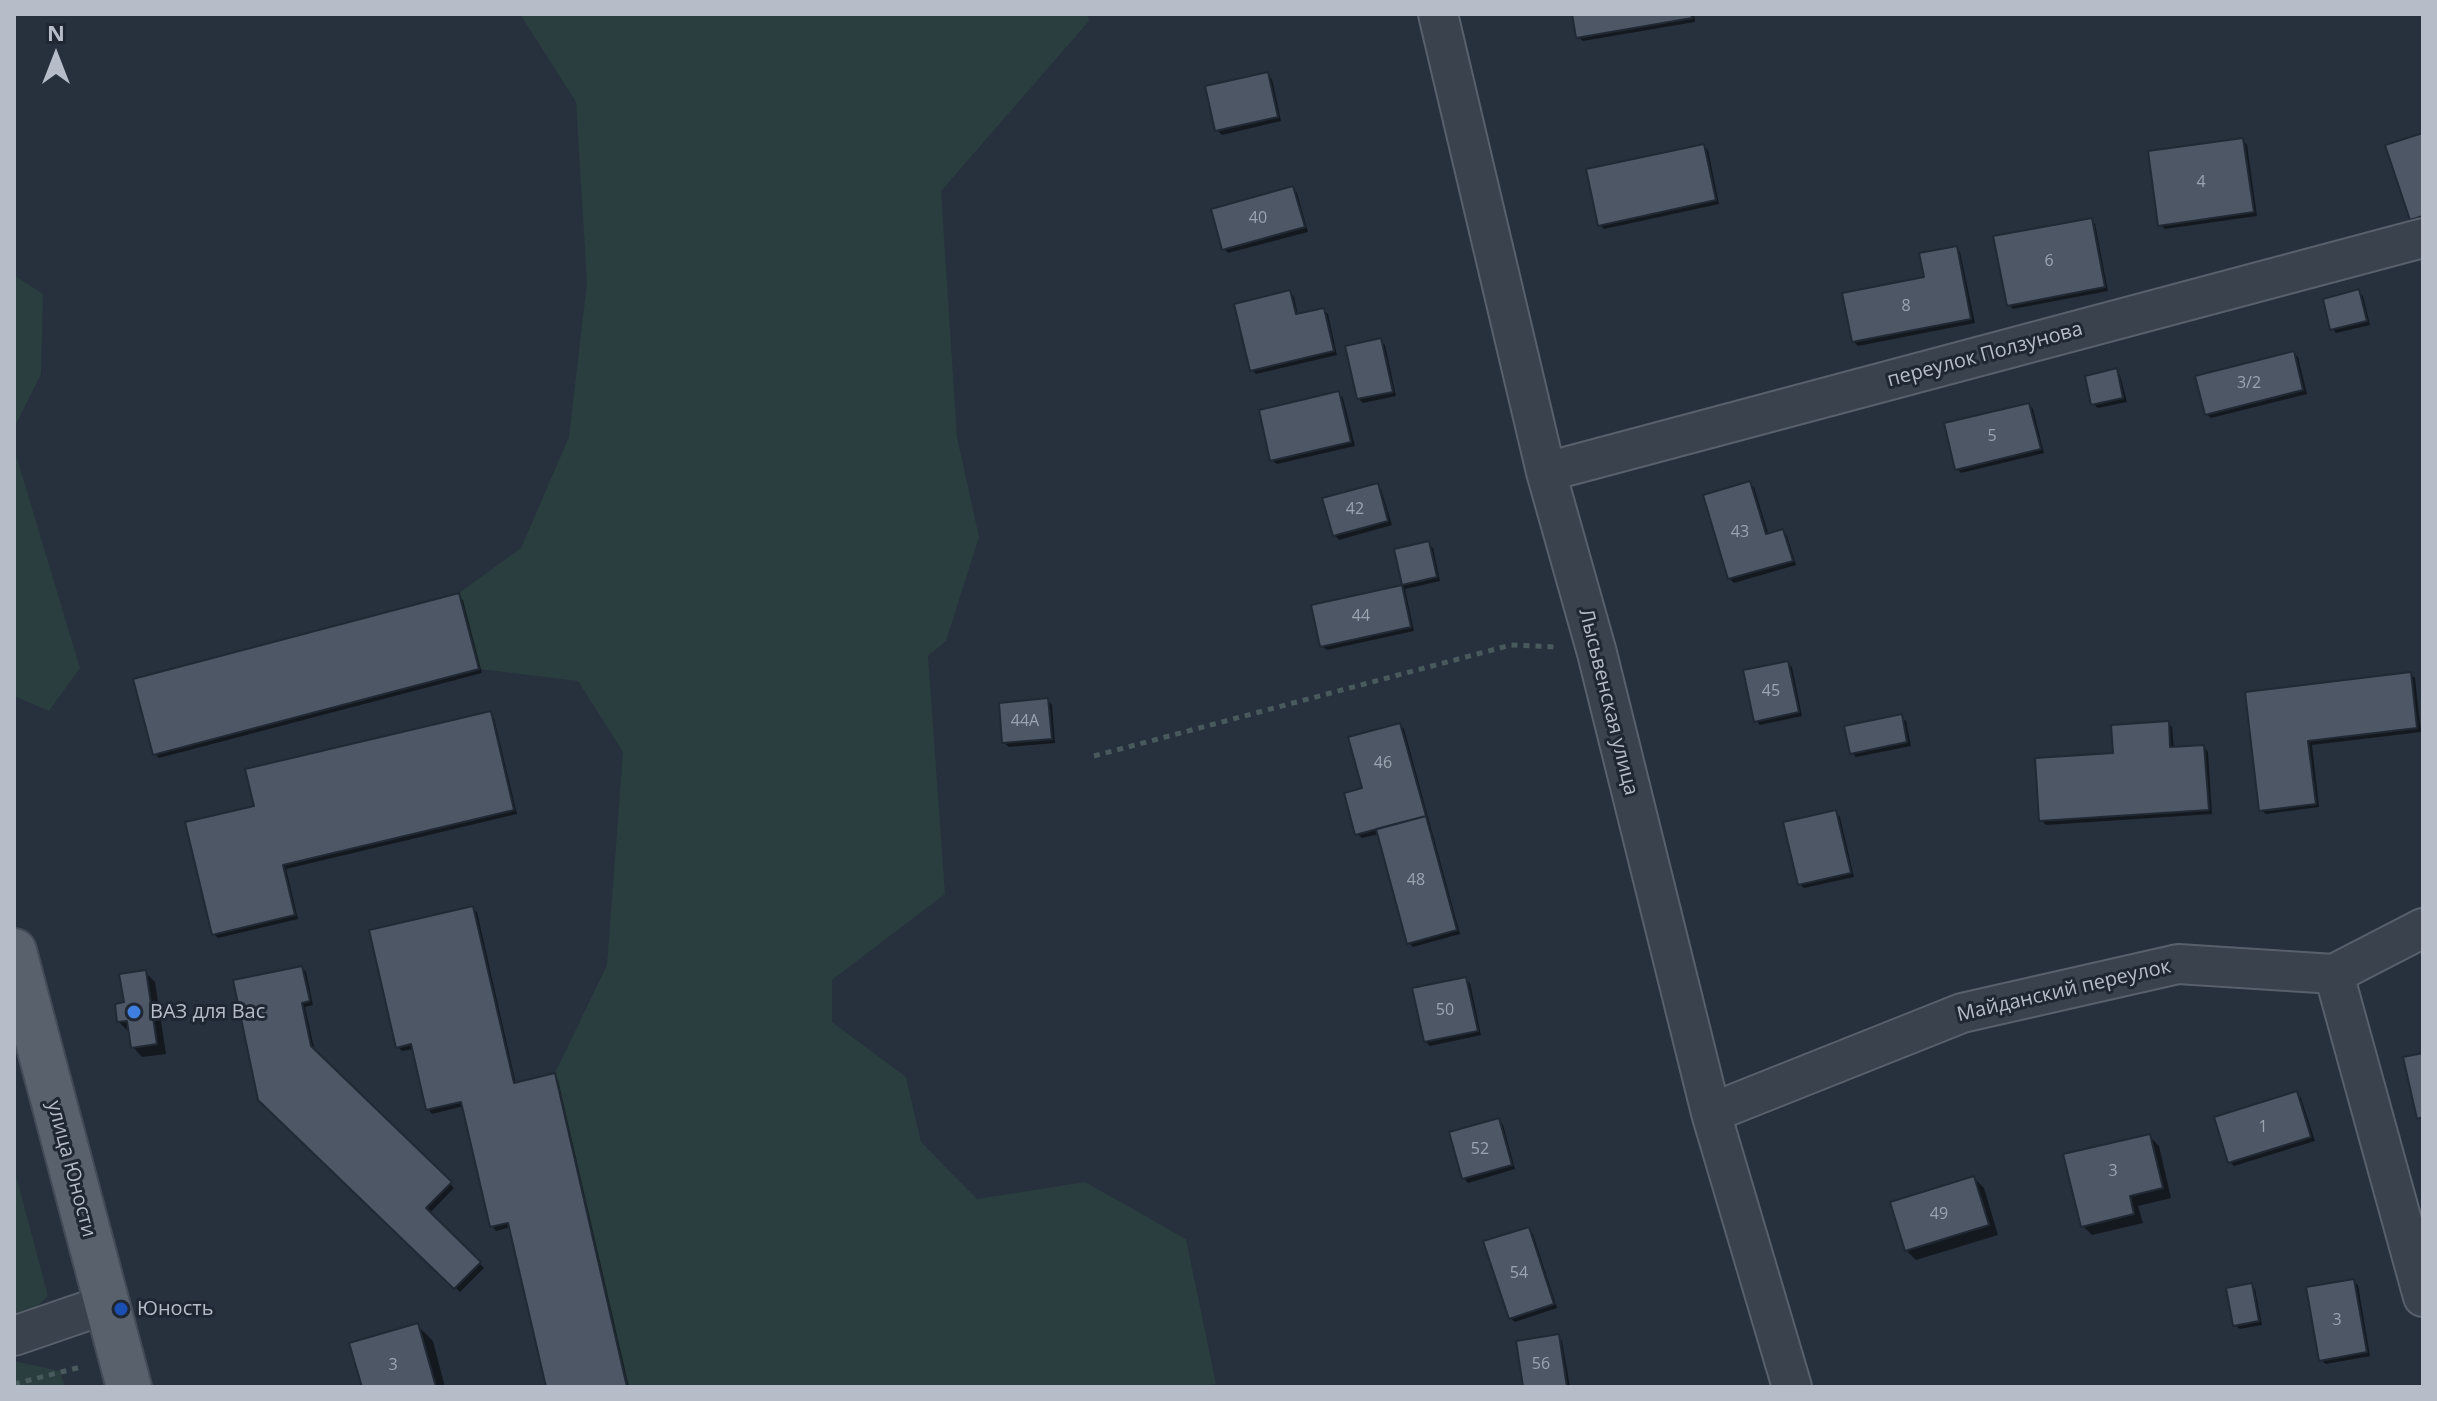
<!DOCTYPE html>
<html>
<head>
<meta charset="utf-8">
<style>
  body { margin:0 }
  #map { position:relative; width:2437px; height:1401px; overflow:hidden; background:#27303d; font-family:"Open Sans",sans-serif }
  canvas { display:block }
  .frame { position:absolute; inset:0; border:16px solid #b7bdc8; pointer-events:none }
  .north { position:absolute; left:16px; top:16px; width:80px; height:80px; -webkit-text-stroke:6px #1f2733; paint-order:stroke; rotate:0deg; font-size:22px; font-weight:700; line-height:32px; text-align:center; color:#b7bdc8 }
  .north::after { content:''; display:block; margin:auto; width:28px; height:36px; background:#b7bdc8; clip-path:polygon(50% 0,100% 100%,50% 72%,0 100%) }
</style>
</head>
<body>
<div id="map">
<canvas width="2437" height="1401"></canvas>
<div class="frame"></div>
<div class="north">N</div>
</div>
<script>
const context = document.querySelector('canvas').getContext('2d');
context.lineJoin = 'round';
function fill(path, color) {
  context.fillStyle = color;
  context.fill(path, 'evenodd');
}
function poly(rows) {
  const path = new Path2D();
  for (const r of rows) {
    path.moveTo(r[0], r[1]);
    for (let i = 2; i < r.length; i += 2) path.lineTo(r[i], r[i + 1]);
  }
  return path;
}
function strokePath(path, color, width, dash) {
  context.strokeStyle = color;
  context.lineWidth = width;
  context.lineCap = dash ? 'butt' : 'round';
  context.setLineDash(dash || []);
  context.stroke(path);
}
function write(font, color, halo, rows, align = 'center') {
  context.font = font + ' "Open Sans",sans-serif';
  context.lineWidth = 6;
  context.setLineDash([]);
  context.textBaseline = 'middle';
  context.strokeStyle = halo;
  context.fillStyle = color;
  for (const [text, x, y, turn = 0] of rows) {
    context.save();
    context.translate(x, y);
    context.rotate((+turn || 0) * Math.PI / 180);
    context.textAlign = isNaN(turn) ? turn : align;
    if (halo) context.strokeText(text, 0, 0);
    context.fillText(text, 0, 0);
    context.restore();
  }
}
fill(poly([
  [520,14,1088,14,1089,21,941,191,957,437,979,537,946,641,928,656,945,894,832,980,832,1022,906,1077,921,1142,977,1199,1085,1182,1186,1239,1216,1384,1186,1387,627,1387,555,1073,607,965,623,752,578,681,479,669,459,593,521,548,569,437,587,282,576,102],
  [14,275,43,294,41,374,14,428],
  [14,448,80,668,49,711,14,696],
  [14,1168,48,1296,22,1321,14,1322],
  [14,1361,60,1371,65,1387,14,1387]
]), '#2a3d3f');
fill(poly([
  [1574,14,1694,14,1695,22,1583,41,1578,37],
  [1267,75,1272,79,1281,121,1222,135,1217,130],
  [2243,140,2247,145,2257,216,2165,229,2160,225],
  [1703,146,1708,150,1719,204,1604,229,1600,225],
  [1293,188,1297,193,1308,232,1228,253,1224,249],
  [2091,220,2095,224,2108,291,2013,309,2009,305],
  [1956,248,1960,252,1975,323,1858,346,1853,341,1926,279],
  [1290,292,1294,297,1298,315,1323,310,1328,314,1337,355,1256,374,1252,370],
  [2359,292,2363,296,2370,325,2336,333,2332,328],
  [1380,340,1385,345,1396,396,1363,403,1358,398],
  [2293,353,2298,357,2307,394,2211,418,2206,414],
  [2116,370,2120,375,2127,402,2098,408,2093,404],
  [1339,393,1343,398,1355,446,1277,464,1272,460],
  [2029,405,2033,409,2044,453,1961,473,1957,469],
  [1750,483,1754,487,1769,536,1783,531,1787,536,1796,565,1734,583,1729,578],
  [1377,485,1381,489,1392,525,1339,540,1335,535],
  [1428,544,1433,548,1440,581,1405,589,1414,631,1327,650,1322,646,1314,606,1404,586,1396,551],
  [458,595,463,600,482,673,159,758,155,754],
  [1787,663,1792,667,1802,716,1760,725,1756,721],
  [2410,674,2415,678,2421,732,2312,745,2319,807,2266,814,2261,810,2247,694],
  [1048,700,1052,705,1055,743,1009,747,1004,743],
  [490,713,494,718,517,814,286,869,298,919,218,938,214,934,256,808],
  [1901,717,1906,721,1911,746,1856,757,1852,753],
  [2168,723,2172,727,2174,749,2204,747,2208,752,2212,814,2046,825,2041,820,2115,755],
  [1400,725,1404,729,1460,934,1413,947,1409,943,1379,834,1362,838,1357,834,1364,789],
  [1836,812,1840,817,1854,877,1804,888,1800,884],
  [472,908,477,912,516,1084,554,1076,558,1080,629,1387,548,1387,511,1227,496,1231,492,1226,464,1106,432,1114,428,1109,414,1049,402,1051,398,1047],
  [302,968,306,972,313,1005,305,1007,315,1052,454,1188,429,1214,484,1268,460,1292,260,1099],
  [145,972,155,982,166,1054,142,1057,133,1047,130,1033,119,1022],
  [1465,979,1470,983,1481,1035,1430,1046,1426,1042],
  [2297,1093,2301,1098,2315,1141,2234,1166,2230,1162],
  [1498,1120,1503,1125,1515,1169,1468,1183,1464,1178],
  [2149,1136,2159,1146,2171,1198,2138,1206,2143,1223,2092,1235,2083,1226],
  [1974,1178,1984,1188,1998,1235,1916,1260,1906,1250],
  [1528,1229,1533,1234,1557,1308,1515,1322,1510,1318],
  [2353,1281,2358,1285,2370,1356,2326,1364,2321,1360],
  [2251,1285,2255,1289,2262,1325,2240,1329,2235,1325],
  [418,1326,433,1341,445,1387,364,1387],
  [1558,1337,1562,1341,1570,1387,1525,1387]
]), '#0007');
const building = poly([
  [1572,14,1691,14,1692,18,1576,38,1572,14],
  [1268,72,1278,117,1215,131,1205,86,1268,72],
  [2423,133,2423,216,2410,220,2385,145,2423,133],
  [2243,138,2254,212,2158,226,2148,151,2243,138],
  [1704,144,1716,200,1598,226,1586,169,1704,144],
  [1293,186,1305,227,1222,250,1211,209,1293,186],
  [2092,218,2105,287,2007,306,1993,236,2092,218],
  [1957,246,1971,319,1852,342,1842,293,1924,277,1919,253,1957,246],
  [2359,289,2367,321,2330,330,2323,299,2359,289],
  [1290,290,1296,314,1324,308,1334,351,1250,371,1234,304,1290,290],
  [1381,338,1393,392,1357,399,1345,346,1381,338],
  [2294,351,2303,390,2205,415,2195,376,2294,351],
  [2117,368,2123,398,2091,405,2085,376,2117,368],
  [1339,391,1351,442,1270,461,1259,410,1339,391],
  [2029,403,2041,449,1955,470,1944,423,2029,403],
  [1750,481,1766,534,1783,529,1793,561,1728,579,1703,495,1750,481],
  [1378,483,1388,521,1333,536,1322,498,1378,483],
  [1429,541,1437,577,1402,585,1394,549,1429,541],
  [1402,585,1411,627,1320,647,1311,605,1402,585],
  [459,593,479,669,153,755,133,679,459,593],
  [1788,661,1799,712,1754,722,1743,670,1788,661],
  [2411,672,2417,728,2308,741,2316,804,2259,811,2245,692,2411,672],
  [1048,698,1052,739,1002,743,999,703,1048,698],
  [491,711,514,810,283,865,295,915,212,935,185,822,254,806,245,769,491,711],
  [1902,714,1907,742,1850,754,1844,726,1902,714],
  [2169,721,2170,747,2204,745,2209,810,2039,821,2035,758,2113,753,2111,725,2169,721],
  [1400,723,1426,816,1355,835,1344,793,1362,788,1348,737,1400,723],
  [1836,810,1851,873,1798,885,1783,822,1836,810],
  [1426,816,1457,930,1407,944,1376,829,1426,816],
  [473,906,514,1083,555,1073,627,1387,546,1387,508,1223,490,1227,461,1102,426,1110,411,1044,396,1048,369,930,473,906],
  [302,966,310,1001,302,1003,311,1046,452,1182,426,1208,481,1262,454,1289,258,1100,233,980,302,966],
  [146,970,157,1044,131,1048,127,1021,117,1022,115,1004,124,1002,119,974,146,970],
  [1466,977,1478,1031,1424,1042,1412,988,1466,977],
  [2423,1053,2423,1117,2417,1119,2403,1057,2423,1053],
  [2297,1091,2311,1137,2228,1163,2214,1117,2297,1091],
  [1499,1118,1512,1165,1462,1179,1449,1132,1499,1118],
  [2150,1134,2163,1188,2130,1196,2134,1214,2081,1227,2063,1154,2150,1134],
  [1974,1176,1989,1225,1905,1251,1890,1202,1974,1176],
  [1529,1227,1554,1304,1509,1319,1483,1241,1529,1227],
  [2354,1279,2367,1352,2319,1361,2306,1287,2354,1279],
  [2252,1283,2259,1321,2233,1326,2226,1288,2252,1283],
  [418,1323,436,1387,362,1387,349,1343,418,1323],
  [1559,1334,1567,1387,1523,1387,1516,1341,1559,1334]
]);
fill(building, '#4d5766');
strokePath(building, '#212935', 2);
const minor = poly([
  [1438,14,1546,472,1597,653,1711,1113,1792,1387],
  [1546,472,2423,238],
  [2334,974,2423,1297],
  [1711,1113,1962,1013,2178,964,2334,974,2423,928],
  [14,1336,107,1304]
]);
const major = poly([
  [14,951,129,1387]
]);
strokePath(minor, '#58606b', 42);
strokePath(major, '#444b57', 48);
strokePath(poly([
  [1094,756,1511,645,1556,647],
  [14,1384,81,1367]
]), '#495a5d', 5, [6, 6]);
strokePath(minor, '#3a424e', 38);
strokePath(major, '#59616d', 44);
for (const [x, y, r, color] of [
  [134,1012,8,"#3f7fe0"],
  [121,1309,8,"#1a4fb4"]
]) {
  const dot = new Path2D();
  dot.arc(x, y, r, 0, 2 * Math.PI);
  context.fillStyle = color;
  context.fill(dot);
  strokePath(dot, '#1f2733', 3);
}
write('16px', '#9ca4b0', null, [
  ["4",2201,182],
  ["40",1258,218],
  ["6",2049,261],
  ["8",1906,306],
  ["3/2",2249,383],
  ["5",1992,436],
  ["42",1355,509],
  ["43",1740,532],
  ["44",1361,616],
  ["45",1771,691],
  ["44А",1025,721],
  ["46",1383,763],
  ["48",1416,880],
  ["50",1445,1010],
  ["1",2263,1127],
  ["52",1480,1149],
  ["3",2113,1171],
  ["49",1939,1214],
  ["54",1519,1273],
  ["3",2337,1320],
  ["56",1541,1364],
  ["3",393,1365]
]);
write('20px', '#b7bdc8', '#1f2733', [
  ["переулок Ползунова",1985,355,-15],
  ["Лысьвенская улица",1608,702,76],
  ["Майданский переулок",2064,991,-13],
  ["улица Юности",71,1169,75]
]);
write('20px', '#b7bdc8', '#1f2733', [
  ["ВАЗ для Вас",150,1012],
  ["Юность",137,1309]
], 'left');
</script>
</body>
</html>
